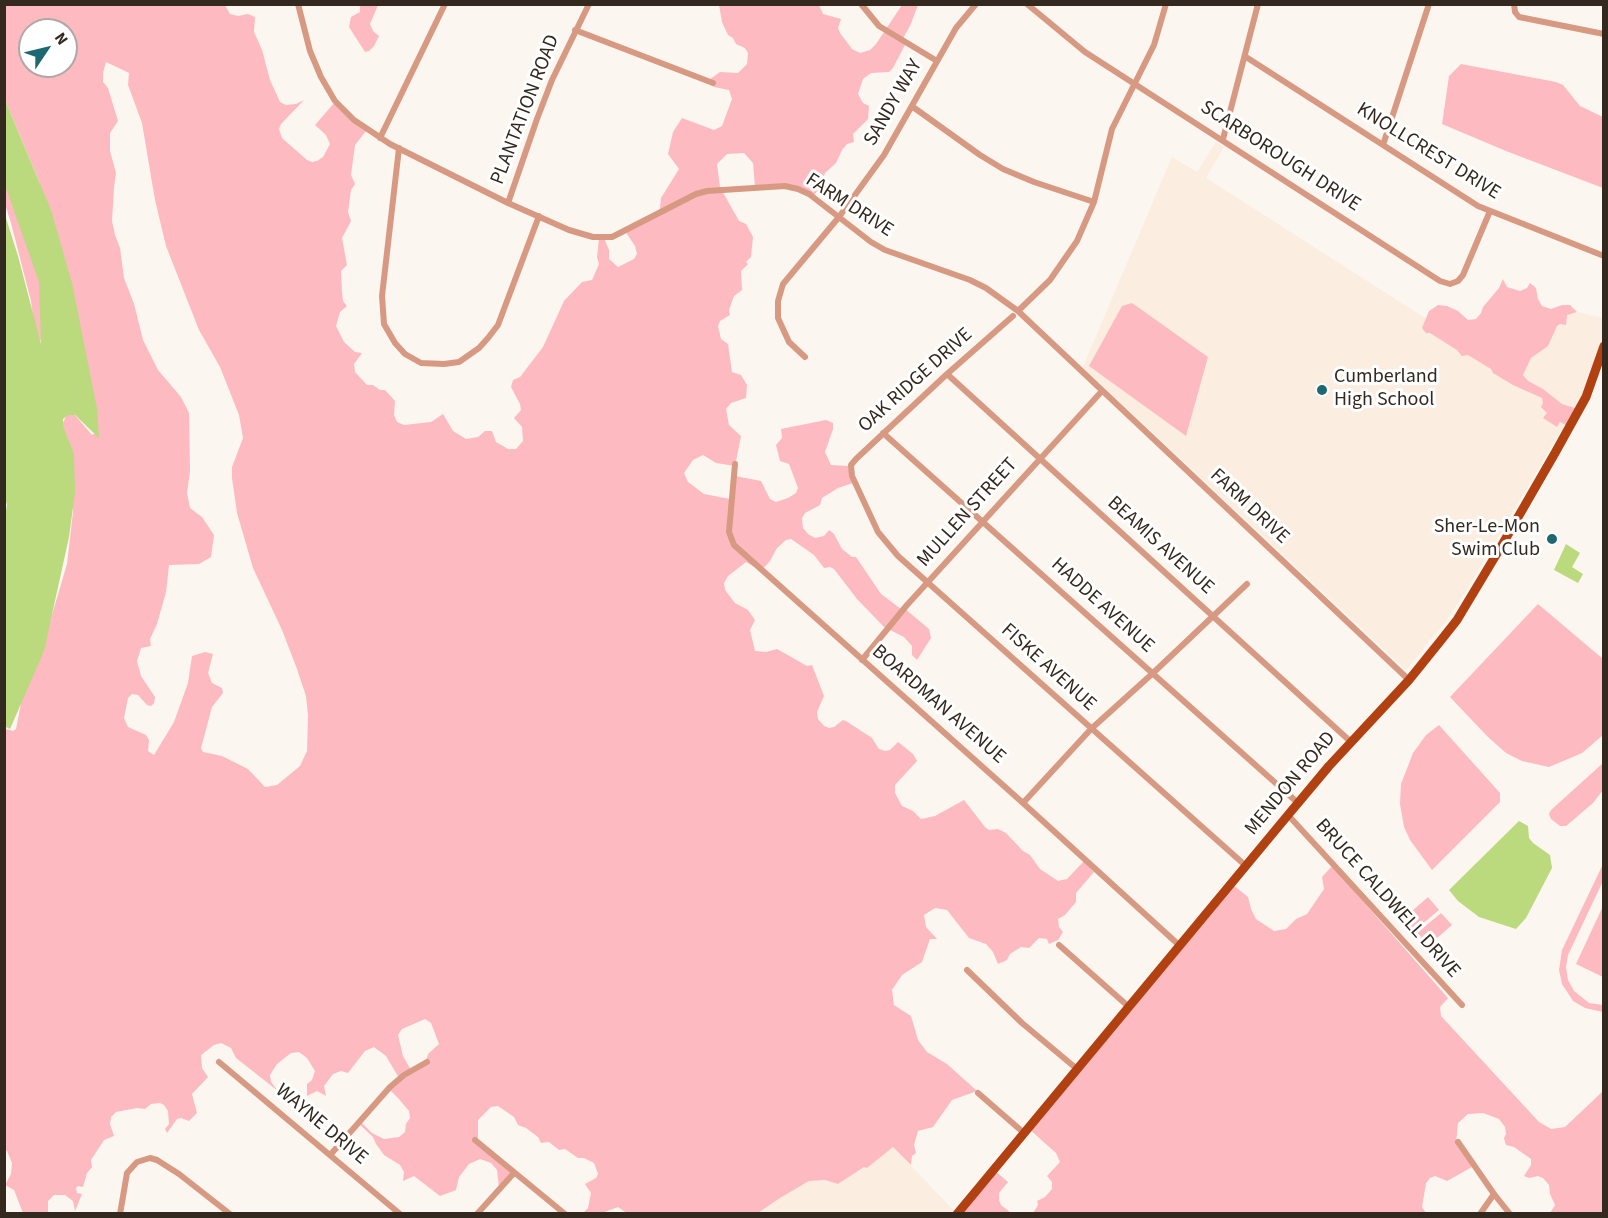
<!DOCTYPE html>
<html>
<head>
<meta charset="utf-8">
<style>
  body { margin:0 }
  #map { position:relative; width:1608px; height:1218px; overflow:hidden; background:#fbf6f0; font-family:"Source Sans 3",sans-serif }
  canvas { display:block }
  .frame { position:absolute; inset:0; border:6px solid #34291f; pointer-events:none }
  .north { position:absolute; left:18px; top:18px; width:60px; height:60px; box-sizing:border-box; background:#fff; border:2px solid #aea9a5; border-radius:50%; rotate:55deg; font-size:16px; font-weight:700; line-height:24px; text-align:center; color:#34291f }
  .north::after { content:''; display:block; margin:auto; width:21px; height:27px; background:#1d6871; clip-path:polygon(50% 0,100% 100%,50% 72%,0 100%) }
</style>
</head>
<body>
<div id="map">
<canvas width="1608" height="1218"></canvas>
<div class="frame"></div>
<div class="north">N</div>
</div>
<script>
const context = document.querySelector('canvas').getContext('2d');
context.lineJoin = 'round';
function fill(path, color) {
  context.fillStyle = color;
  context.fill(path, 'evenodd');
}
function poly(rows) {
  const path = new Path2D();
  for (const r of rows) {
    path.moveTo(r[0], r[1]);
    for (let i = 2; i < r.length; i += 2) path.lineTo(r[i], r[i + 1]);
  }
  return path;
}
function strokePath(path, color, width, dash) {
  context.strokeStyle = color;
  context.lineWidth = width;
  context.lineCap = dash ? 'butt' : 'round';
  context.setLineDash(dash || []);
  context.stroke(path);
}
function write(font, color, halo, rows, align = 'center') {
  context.font = font + ' "Source Sans 3",sans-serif';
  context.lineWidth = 6;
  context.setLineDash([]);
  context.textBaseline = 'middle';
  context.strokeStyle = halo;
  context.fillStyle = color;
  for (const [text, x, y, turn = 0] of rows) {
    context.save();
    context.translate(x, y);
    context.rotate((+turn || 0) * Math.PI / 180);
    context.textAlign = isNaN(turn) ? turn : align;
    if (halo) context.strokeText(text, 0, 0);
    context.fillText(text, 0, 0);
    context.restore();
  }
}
fill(poly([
  [1216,142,1224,147,1206,178,1572,412,1464,594,1446,621,1406,670,1083,367,1172,157,1197,172],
  [1577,312,1603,318,1603,340,1596,370,1578,409,1562,404,1543,389,1528,381,1523,375,1531,358,1548,346,1557,326,1567,315],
  [893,1147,957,1214,758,1214,780,1198,809,1181,825,1180,838,1184,864,1166,867,1168]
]), '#fbede0');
fill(poly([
  [5,5,225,5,230,14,238,16,248,14,255,17,254,32,262,50,270,80,280,102,286,105,296,104,304,100,281,124,279,129,282,138,307,160,312,162,317,161,323,157,330,144,326,135,315,125,335,102,366,131,355,145,351,175,355,184,351,190,348,212,351,221,342,238,347,265,341,271,342,292,343,301,347,306,340,312,336,326,344,342,355,352,362,353,354,364,355,372,367,385,373,385,380,390,385,390,395,401,394,415,397,422,404,425,431,422,443,414,453,431,466,439,478,437,485,431,492,431,496,442,508,449,516,449,523,441,522,427,514,418,521,410,520,404,511,387,513,380,520,377,543,347,564,301,582,282,592,280,599,264,597,257,599,238,604,238,609,250,609,259,618,267,634,259,637,254,635,246,625,231,660,209,661,198,679,169,668,154,673,132,682,118,714,130,722,126,732,99,729,90,714,87,706,82,720,72,738,73,747,64,748,53,745,48,736,44,733,38,728,35,722,22,719,5,819,5,823,14,841,19,838,28,840,33,852,49,860,53,870,50,876,44,902,5,918,5,910,26,902,40,905,45,893,68,889,72,871,73,863,79,858,94,863,103,869,106,868,119,853,134,854,142,847,144,842,150,836,163,825,173,820,187,812,198,797,190,784,188,755,187,753,163,744,153,727,154,717,164,720,187,739,221,746,224,753,237,751,257,746,262,748,264,741,271,742,290,734,296,729,310,730,315,720,321,718,326,721,339,728,344,732,372,741,375,747,385,746,398,731,403,726,409,729,425,741,436,735,466,716,463,703,455,693,460,684,473,688,482,704,494,730,499,735,476,761,481,770,499,776,502,788,498,796,493,798,488,789,464,780,461,776,445,782,438,781,429,826,420,833,423,833,429,825,452,831,465,849,466,853,483,838,488,822,498,820,505,805,513,802,518,803,528,808,534,815,538,824,536,829,530,834,534,842,549,852,557,856,557,881,594,901,609,904,608,929,629,931,638,917,660,912,655,912,646,904,637,884,627,857,599,834,569,830,567,824,568,814,555,791,539,786,540,777,548,770,561,761,571,746,562,728,576,724,583,725,590,735,603,748,610,755,620,750,630,755,651,766,652,777,649,807,666,812,665,824,696,817,712,818,719,824,726,829,728,834,727,843,720,846,721,872,738,879,749,885,751,890,750,898,742,913,754,917,761,895,785,895,793,902,806,913,811,921,819,935,816,964,800,985,827,989,830,998,829,1006,833,1023,851,1030,855,1040,869,1058,881,1067,879,1084,861,1094,872,1076,893,1076,902,1065,915,1058,919,1059,927,1063,932,1058,940,1049,944,1047,939,1039,938,1029,948,1021,947,1010,954,1007,960,998,964,993,952,986,944,969,938,947,910,935,908,924,915,926,927,937,939,930,939,922,962,902,975,892,990,894,1005,911,1016,918,1040,927,1052,947,1064,977,1091,952,1100,933,1127,918,1131,914,1145,916,1153,912,1156,911,1165,893,1147,867,1168,864,1167,838,1184,825,1180,809,1181,780,1198,758,1213,628,1214,618,1207,602,1213,583,1213,588,1208,591,1193,585,1184,596,1178,598,1174,594,1163,584,1158,578,1158,565,1149,559,1150,549,1142,541,1143,538,1137,526,1128,518,1125,514,1117,498,1106,491,1107,478,1120,478,1143,512,1172,499,1188,497,1170,491,1163,480,1159,469,1164,459,1177,456,1190,440,1196,414,1176,403,1181,404,1172,400,1165,384,1155,376,1144,373,1137,357,1122,360,1121,372,1133,384,1139,399,1137,405,1132,406,1124,410,1118,409,1111,398,1098,388,1088,399,1078,386,1056,374,1047,365,1051,348,1073,341,1071,333,1074,324,1086,326,1096,317,1091,307,1096,307,1084,312,1080,315,1071,307,1058,299,1052,291,1053,277,1064,270,1075,271,1082,278,1091,236,1058,231,1048,221,1043,214,1045,201,1055,202,1068,208,1077,192,1094,197,1113,189,1121,181,1118,177,1119,167,1133,165,1129,169,1124,168,1111,164,1105,160,1103,151,1104,145,1109,137,1108,116,1112,111,1117,110,1124,114,1136,104,1140,91,1160,92,1167,87,1173,83,1187,78,1186,76,1188,77,1193,82,1194,75,1211,73,1201,65,1195,54,1195,48,1201,48,1213,23,1213,14,1190,5,1185,11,1174,12,1163,7,1151,4,1150,5,731,7,729,13,731,16,729,25,683,51,618,67,564,73,512,72,484,62,425,67,414,74,414,92,435,95,433,39,181,5,100],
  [30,30,66,30,66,66,30,66],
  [106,62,129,73,128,85,142,123,155,200,166,246,199,330,220,367,239,415,243,438,232,467,232,478,237,513,253,568,282,630,297,669,306,696,308,715,307,751,300,766,277,785,265,787,248,769,222,756,203,752,201,748,212,707,223,693,222,688,212,683,208,673,213,654,205,652,192,656,188,683,174,722,154,755,148,751,149,740,146,735,128,727,124,718,128,698,132,694,138,695,147,705,151,706,154,703,155,697,141,676,137,661,141,648,151,646,150,639,157,624,166,592,169,565,199,564,211,557,214,535,202,517,190,508,187,493,190,471,189,413,181,397,158,370,143,340,134,304,124,278,120,248,115,235,112,221,114,187,116,173,110,151,110,133,118,121,108,88,103,82,103,73],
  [425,1019,431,1023,439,1044,428,1054,426,1061,411,1070,403,1056,398,1035,402,1029],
  [360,5,378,5,370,24,373,31,379,36,374,46,369,51,365,52,349,27,351,17,360,12],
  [1461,64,1556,82,1563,85,1580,106,1603,117,1603,188,1506,151,1442,124,1449,76],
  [4,177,39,274,43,339,41,341,35,332,31,301,11,223,5,204],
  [1503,279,1507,287,1520,291,1527,288,1530,283,1536,288,1538,299,1542,306,1551,309,1562,305,1570,305,1577,312,1567,315,1566,325,1560,324,1557,326,1548,346,1531,358,1523,375,1528,381,1543,389,1562,404,1578,409,1570,427,1560,422,1557,427,1543,418,1547,413,1541,407,1543,403,1542,398,1513,385,1493,373,1491,369,1468,355,1462,356,1457,350,1430,333,1426,333,1422,328,1429,311,1438,305,1447,306,1458,311,1468,320,1476,319,1481,313,1483,307,1499,288],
  [1132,303,1208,357,1186,436,1089,366,1122,306],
  [1538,604,1603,659,1603,735,1582,753,1549,767,1522,761,1506,753,1488,737,1450,697],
  [1439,725,1500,793,1500,802,1432,870,1410,840,1404,827,1400,804,1401,784,1413,753,1426,735],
  [1603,763,1603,790,1593,803,1566,826,1560,826,1551,819,1549,814,1551,810],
  [1603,864,1603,881,1568,955,1566,967,1568,980,1574,991,1589,1003,1603,1005,1603,1012,1585,1008,1573,1001,1562,984,1559,970,1562,950],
  [1332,866,1448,998,1440,1007,1441,1016,1539,1122,1551,1129,1565,1127,1603,1091,1603,1213,1550,1213,1555,1205,1550,1194,1549,1185,1543,1178,1538,1176,1529,1178,1524,1176,1531,1165,1531,1159,1514,1147,1506,1145,1504,1138,1506,1134,1505,1127,1499,1119,1483,1113,1468,1114,1458,1123,1456,1143,1472,1167,1447,1181,1435,1176,1430,1178,1426,1183,1422,1207,1426,1213,1033,1213,1038,1205,1037,1201,1045,1197,1052,1189,1052,1182,1047,1176,1060,1162,1056,1153,1028,1128,1232,884,1248,897,1251,909,1256,919,1274,931,1286,929,1296,919,1307,914,1324,889,1322,877],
  [1428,897,1439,910,1414,931,1404,918],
  [1603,906,1603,977,1576,964],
  [1441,913,1452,925,1428,946,1417,933],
  [994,1170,1008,1182,999,1193,999,1200,1001,1205,1011,1213,957,1214]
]), '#fdbac0');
fill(poly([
  [5,100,51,210,72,283,97,409,99,438,75,415,68,415,63,419,63,426,74,454,75,492,69,537,44,651,10,729,4,726,4,524,7,505,4,494,5,215,18,256,41,344,39,282,5,185],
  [1566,544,1580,553,1572,567,1583,574,1578,583,1554,570],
  [1519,821,1528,826,1529,838,1533,843,1550,855,1552,868,1526,918,1516,929,1479,917,1458,901,1449,890]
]), '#bbd97d');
strokePath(poly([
  [298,4,310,51,321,77,335,101,354,120,390,144,508,203,569,230,593,237,612,237,696,194,707,191,785,186,798,189,809,194,871,242,885,250,970,280,986,288,1018,311,1409,680],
  [861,4,879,26,937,61],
  [1027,4,1085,52,1440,281,1450,284,1458,281,1463,275,1490,211],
  [1514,4,1515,12,1519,17,1604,34],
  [575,30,713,83],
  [1246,57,1478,206,1604,256],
  [913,107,980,155,1003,169,1034,182,1094,202],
  [380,138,445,4],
  [1223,139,1258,4],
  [1383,145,1429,4],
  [399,148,382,296,384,324,395,343,405,354,421,363,444,364,459,362,479,348,488,338,498,325,539,216],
  [508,203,537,119,552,80,589,4],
  [1018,311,1050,280,1077,241,1094,202,1112,129,1154,45,1166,4],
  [1013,316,947,374,856,459,851,465,852,476,878,532,898,556,1246,866],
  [805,357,789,342,778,318,778,301,783,284,839,217,884,155,956,28,976,4],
  [947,374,1351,742],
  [883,433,1298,803],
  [735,464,729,532,734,545,1023,803,1180,946],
  [862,660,907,605,1102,391],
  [1023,803,1091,729,1152,674,1247,584],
  [1288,815,1462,1005],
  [1059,945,1129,1007],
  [967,970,1022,1023,1077,1069],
  [219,1062,400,1214],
  [978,1093,1024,1133],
  [475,1140,565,1214],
  [1458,1142,1494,1194,1510,1214],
  [331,1154,390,1087,404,1075,427,1062],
  [120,1214,127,1173,137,1162,150,1158,157,1160,179,1174,230,1214],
  [477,1214,514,1173],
  [1480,1214,1494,1194]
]), '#d79982', 6);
strokePath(poly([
  [957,1214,1288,815,1329,766,1409,680,1442,639,1457,620,1502,545,1555,453,1586,397,1604,346]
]), '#b14110', 9);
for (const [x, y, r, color] of [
  [1322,390,6,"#1d6871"],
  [1552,539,6,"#1d6871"]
]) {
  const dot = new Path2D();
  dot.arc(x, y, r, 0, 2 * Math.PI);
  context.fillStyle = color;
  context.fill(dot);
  strokePath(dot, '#fff', 2);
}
write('20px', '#34291f', '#fff', [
  ["SANDY WAY",894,103,-60],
  ["PLANTATION ROAD",526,110,-69],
  ["KNOLLCREST DRIVE",1428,152,32],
  ["SCARBOROUGH DRIVE",1280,157,33],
  ["FARM DRIVE",849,206,33],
  ["OAK RIDGE DRIVE",916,381,-42],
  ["FARM DRIVE",1249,507,43],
  ["MULLEN STREET",968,513,-48],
  ["BEAMIS AVENUE",1160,546,42],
  ["HADDE AVENUE",1102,606,42],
  ["FISKE AVENUE",1048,668,42],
  ["BOARDMAN AVENUE",938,705,41],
  ["MENDON ROAD",1291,784,-50],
  ["BRUCE CALDWELL DRIVE",1387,899,48],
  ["WAYNE DRIVE",321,1125,40]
]);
write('20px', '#34291f', '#fff', [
  ["Cumberland",1334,378],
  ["High School",1334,401],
  ["Sher-Le-Mon",1540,528,"right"],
  ["Swim Club",1540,551,"right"]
], 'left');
</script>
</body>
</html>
